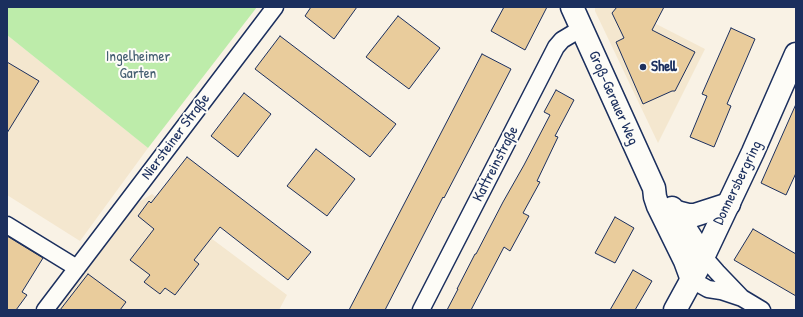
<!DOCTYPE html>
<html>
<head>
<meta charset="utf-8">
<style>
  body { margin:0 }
  #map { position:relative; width:803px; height:317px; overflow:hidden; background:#f9f2e5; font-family:"Patrick Hand",sans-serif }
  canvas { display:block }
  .frame { position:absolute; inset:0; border:8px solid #1b2f5e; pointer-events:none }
</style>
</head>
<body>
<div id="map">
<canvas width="803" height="317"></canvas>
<div class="frame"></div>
</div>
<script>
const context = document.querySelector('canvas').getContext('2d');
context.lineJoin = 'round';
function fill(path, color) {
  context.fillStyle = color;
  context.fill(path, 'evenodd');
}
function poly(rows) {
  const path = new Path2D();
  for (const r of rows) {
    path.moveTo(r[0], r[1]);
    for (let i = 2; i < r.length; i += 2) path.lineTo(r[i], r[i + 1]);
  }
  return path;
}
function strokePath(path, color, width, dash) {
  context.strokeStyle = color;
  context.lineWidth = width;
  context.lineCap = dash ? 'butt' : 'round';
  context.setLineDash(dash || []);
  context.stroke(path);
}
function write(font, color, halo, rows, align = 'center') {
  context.font = font + ' "Patrick Hand",sans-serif';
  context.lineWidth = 4;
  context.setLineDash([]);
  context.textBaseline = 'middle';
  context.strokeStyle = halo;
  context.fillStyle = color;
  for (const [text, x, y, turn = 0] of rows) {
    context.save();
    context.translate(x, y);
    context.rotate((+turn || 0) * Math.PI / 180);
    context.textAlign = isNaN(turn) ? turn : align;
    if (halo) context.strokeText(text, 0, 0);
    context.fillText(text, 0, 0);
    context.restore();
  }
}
fill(poly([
  [595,7,623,7,705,49,658,143,595,11],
  [7,35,148,148,80,241,7,195],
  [152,194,287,295,279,310,45,310,115,217]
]), '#f4e7cf');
fill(poly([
  [10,7,257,7,148,148,7,35,7,8]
]), '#bdecaa');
const building = poly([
  [311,7,357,7,334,39,305,16,311,7],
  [504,7,547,7,525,50,491,31,504,7],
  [617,7,664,7,652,30,695,52,675,91,672,91,643,104,616,42,624,38,612,13,617,7],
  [398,16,440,48,409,89,366,57,398,16],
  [731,28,755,39,727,104,731,106,714,147,690,137,707,96,702,94,731,28],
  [280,36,396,124,370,157,255,69,280,36],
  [482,54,511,69,480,129,444,198,443,197,385,310,349,310,482,54],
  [7,62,39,81,7,133,7,62],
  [556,90,574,100,555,136,558,137,537,181,540,182,523,213,529,216,510,251,504,247,471,310,447,310,458,289,457,289,475,254,476,254,503,202,524,165,550,115,544,112,556,90],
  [244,93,271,114,238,157,211,136,244,93],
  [796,104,796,173,786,195,761,183,796,104],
  [316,149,355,179,327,216,287,186,316,149],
  [187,157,311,252,288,280,220,227,194,260,199,264,175,295,165,288,160,294,144,282,150,275,130,260,154,229,138,216,149,201,151,203,187,157],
  [615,217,634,228,615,263,595,253,615,217],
  [753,229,796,254,796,296,734,260,753,229],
  [7,236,43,258,22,292,27,295,16,310,7,310,7,236],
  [633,270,652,281,635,310,610,310,633,270],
  [88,274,126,302,120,310,60,310,88,274]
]);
fill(building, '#e9cc9c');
strokePath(building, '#1b2f5e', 1);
const street = poly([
  [7,225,77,268],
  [703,256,717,272,741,297],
  [692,280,708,289,721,291,742,298,762,310],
  [45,310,275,7],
  [421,310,556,47,562,40,582,28]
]);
const secondary = poly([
  [572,7,654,188,655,197,658,206,685,261,692,280],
  [672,208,703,256],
  [673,210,680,213,688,215,695,215,729,204]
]);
const primary = poly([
  [675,310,698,268,753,152,796,54]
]);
strokePath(street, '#1b2f5e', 19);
strokePath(secondary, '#1b2f5e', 25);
strokePath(primary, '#1b2f5e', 25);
strokePath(street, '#fdfcf7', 16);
strokePath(secondary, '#fdfcf7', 22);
strokePath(primary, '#fdfcf7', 22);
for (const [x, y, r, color] of [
  [643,67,4,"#1b2f5e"]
]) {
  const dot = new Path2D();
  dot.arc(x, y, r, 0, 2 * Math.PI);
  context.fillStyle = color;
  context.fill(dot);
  strokePath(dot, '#fdfcf7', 1.5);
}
write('15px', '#445e71', '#fdfcf7', [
  ["Ingelheimer",138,57],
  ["Garten",138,74]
]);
write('bold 15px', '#1b2f5e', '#fdfcf7', [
  ["Shell",651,67]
], 'left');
write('15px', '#1b2f5e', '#fdfcf7', [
  ["Groß-Gerauer Weg",613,98,66],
  ["Niersteiner Straße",176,137,-53],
  ["Kattreinstraße",496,164,-63],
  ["Donnersbergring",738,183,-64]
]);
</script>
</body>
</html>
